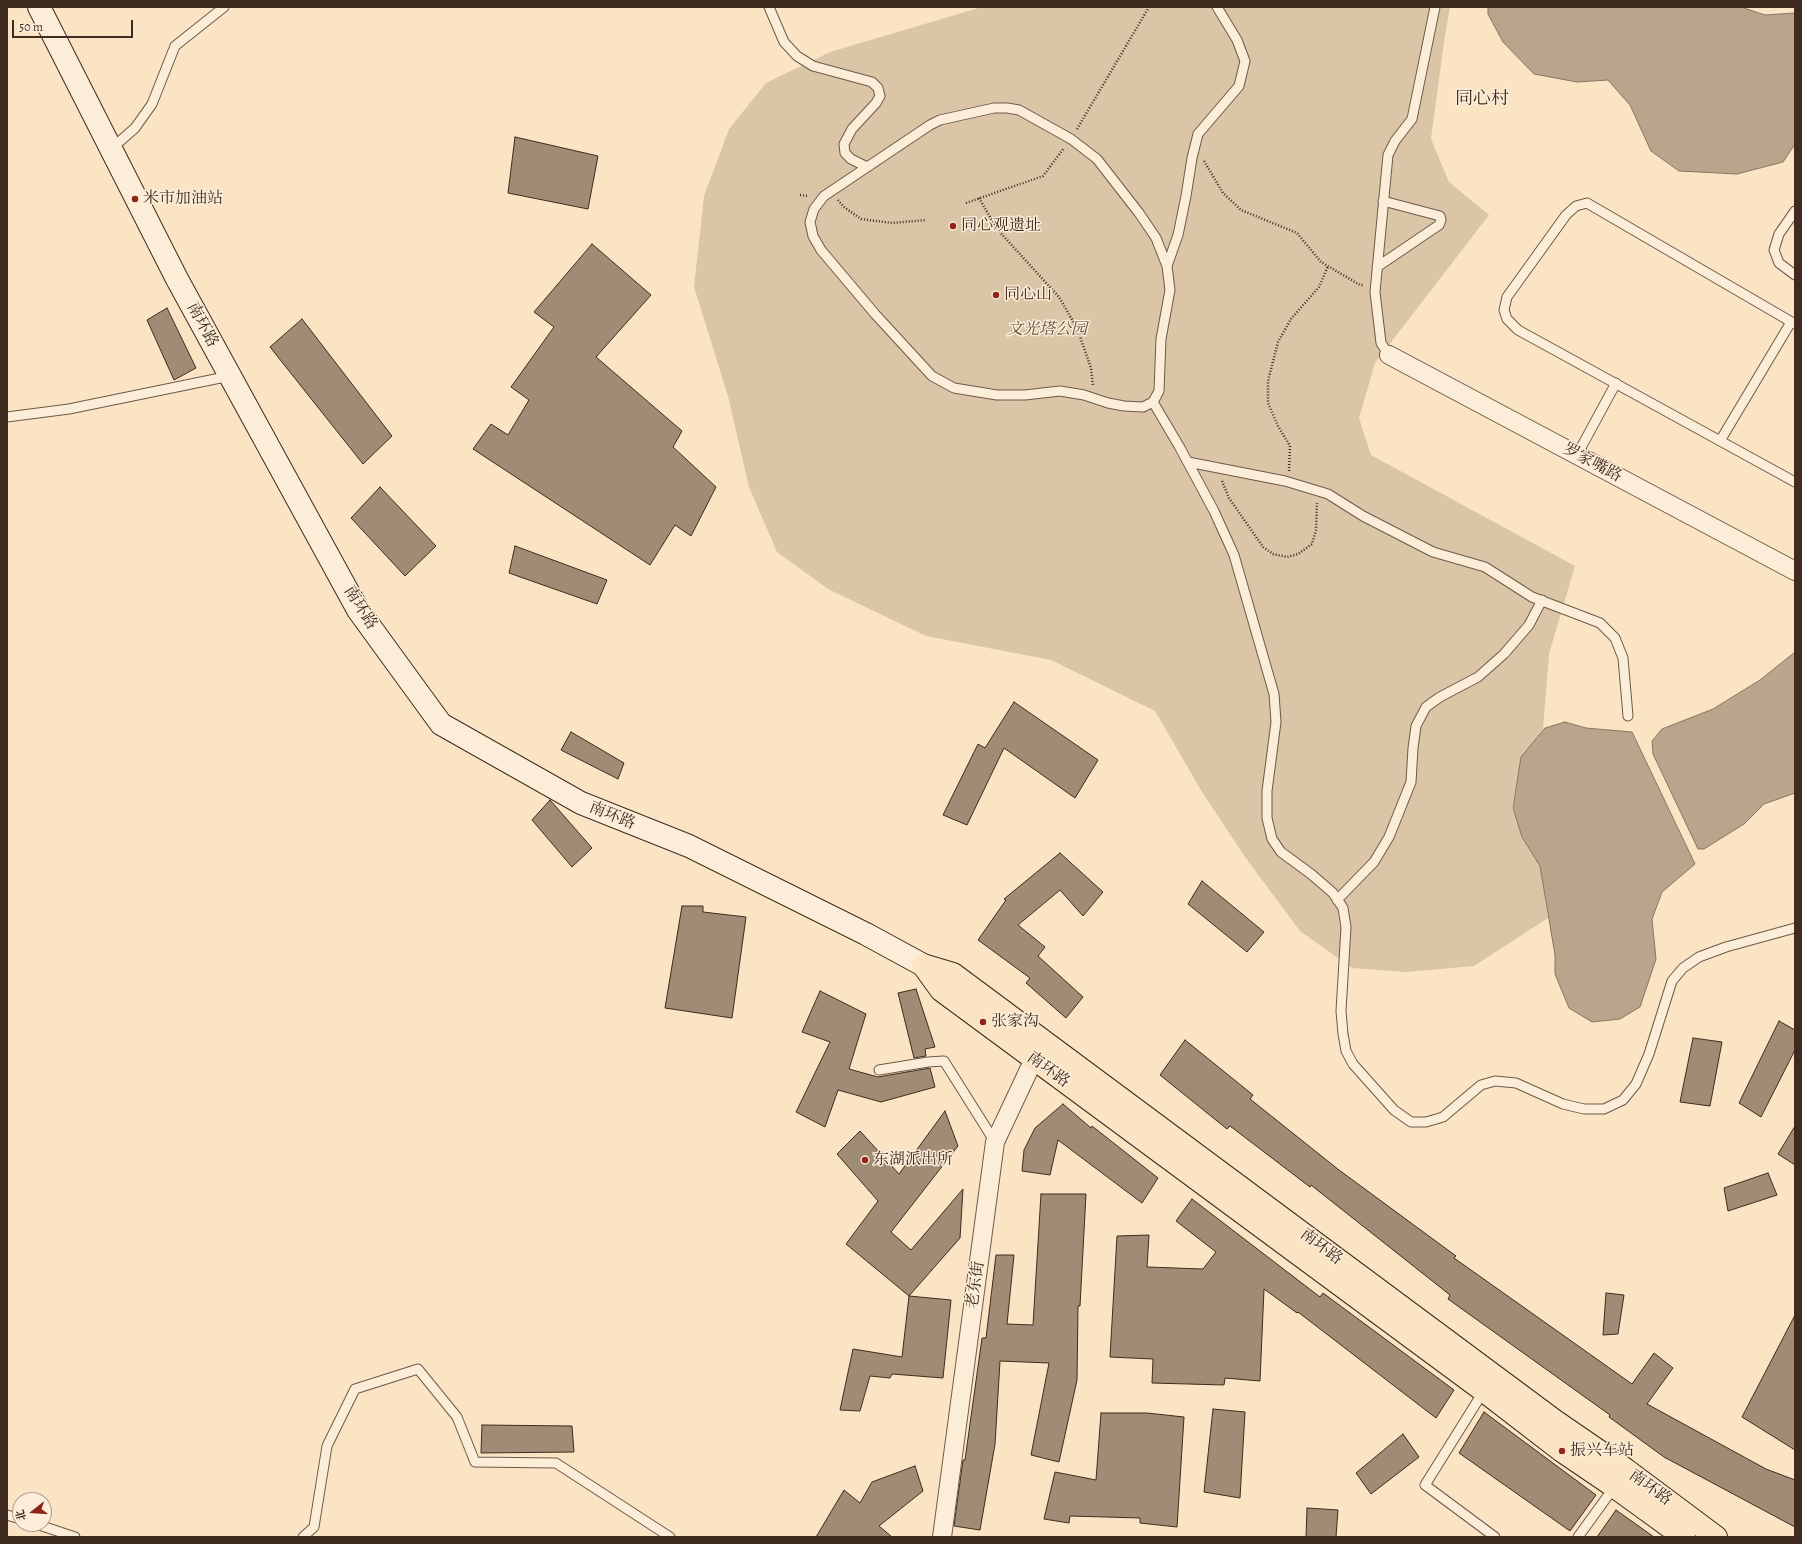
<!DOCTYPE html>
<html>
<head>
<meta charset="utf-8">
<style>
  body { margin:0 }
  #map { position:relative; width:1802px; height:1544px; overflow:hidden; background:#fae4c3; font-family:Alegreya,"Noto Serif SC",serif }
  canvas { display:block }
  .frame { position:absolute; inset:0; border:8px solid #3f2b20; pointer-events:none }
  .north { position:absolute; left:12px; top:1492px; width:40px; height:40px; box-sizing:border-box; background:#fcedd8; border:1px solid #b09f8e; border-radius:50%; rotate:253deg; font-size:11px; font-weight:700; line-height:16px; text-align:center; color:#3f2b20 }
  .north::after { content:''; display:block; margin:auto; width:14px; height:18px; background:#8f2418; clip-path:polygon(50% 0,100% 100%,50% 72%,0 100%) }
  .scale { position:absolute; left:12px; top:20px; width:121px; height:18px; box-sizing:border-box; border:2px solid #3f2b20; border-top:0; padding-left:5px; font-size:12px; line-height:14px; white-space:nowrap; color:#3f2b20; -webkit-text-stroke:3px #fcedd8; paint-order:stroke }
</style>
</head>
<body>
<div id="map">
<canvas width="1802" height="1544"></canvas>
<div class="frame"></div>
<div class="north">北</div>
<div class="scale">50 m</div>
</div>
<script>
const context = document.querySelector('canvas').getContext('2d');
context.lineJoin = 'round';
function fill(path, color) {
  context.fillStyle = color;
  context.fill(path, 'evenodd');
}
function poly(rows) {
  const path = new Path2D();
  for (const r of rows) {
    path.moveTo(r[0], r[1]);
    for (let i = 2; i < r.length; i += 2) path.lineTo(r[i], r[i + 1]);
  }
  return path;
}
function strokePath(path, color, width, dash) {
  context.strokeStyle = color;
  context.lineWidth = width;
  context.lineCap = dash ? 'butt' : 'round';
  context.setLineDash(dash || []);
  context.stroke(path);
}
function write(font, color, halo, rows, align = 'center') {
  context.font = font + ' Alegreya,"Noto Serif SC",serif';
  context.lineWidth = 3;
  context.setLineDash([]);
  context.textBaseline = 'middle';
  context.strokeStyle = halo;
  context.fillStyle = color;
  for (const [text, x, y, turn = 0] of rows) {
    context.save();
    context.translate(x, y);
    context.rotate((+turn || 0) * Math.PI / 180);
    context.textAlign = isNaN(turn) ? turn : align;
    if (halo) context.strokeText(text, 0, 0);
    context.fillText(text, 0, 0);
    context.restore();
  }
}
fill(poly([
  [982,7,1450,7,1444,42,1431,139,1449,182,1489,215,1375,363,1359,418,1371,455,1575,566,1549,654,1543,729,1522,758,1512,807,1523,837,1540,865,1548,918,1474,966,1406,972,1352,968,1300,931,1245,857,1202,792,1155,711,1051,660,926,636,828,589,777,552,749,487,728,396,694,287,704,196,729,129,766,83,830,52]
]), '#dac5a7');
const water = poly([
  [1488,7,1741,7,1765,15,1795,13,1795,144,1783,162,1737,174,1679,171,1651,151,1630,105,1608,80,1577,82,1534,74,1503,42,1488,14,1488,7],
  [1795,652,1795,793,1764,804,1744,824,1704,849,1698,849,1653,754,1652,741,1662,729,1713,709,1760,680,1795,652],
  [1565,722,1586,728,1632,732,1695,864,1662,892,1652,919,1656,959,1640,1007,1620,1019,1592,1022,1569,1008,1555,974,1555,955,1540,866,1522,837,1513,808,1521,757,1545,728,1565,722]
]);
fill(water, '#baa58c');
strokePath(water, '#897461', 1);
const building = poly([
  [515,137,598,156,588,209,508,193,515,137],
  [592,244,651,295,596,357,682,431,673,447,716,487,691,536,675,525,650,565,473,449,491,424,508,435,529,400,511,387,554,327,534,312,592,244],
  [167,308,196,368,174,380,147,320,167,308],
  [302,319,392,436,363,464,270,347,302,319],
  [380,487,436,546,405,576,351,518,380,487],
  [515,546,607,580,597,604,509,573,515,546],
  [1014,702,1098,760,1075,798,1004,748,967,825,943,815,978,744,985,748,1014,702],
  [571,732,624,763,618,779,561,750,571,732],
  [550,800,592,848,572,867,532,820,550,800],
  [1060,853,1103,892,1083,916,1060,890,1018,925,1045,947,1038,956,1083,997,1066,1018,1026,983,1030,978,978,940,1006,900,1004,899,1060,853],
  [1202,881,1264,932,1247,952,1188,904,1202,881],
  [682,906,703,906,703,912,746,917,732,1018,665,1008,682,906],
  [916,989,935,1047,925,1049,926,1056,914,1058,898,993,916,989],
  [820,991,866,1014,849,1069,878,1077,930,1068,935,1087,881,1102,838,1090,825,1127,796,1112,830,1042,802,1032,820,991],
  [1779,1021,1795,1030,1795,1050,1761,1117,1739,1103,1779,1021],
  [1693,1038,1722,1042,1710,1106,1680,1102,1693,1038],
  [1185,1040,1253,1095,1250,1099,1339,1170,1456,1256,1454,1258,1632,1384,1654,1353,1673,1368,1647,1404,1766,1469,1795,1480,1795,1527,1664,1457,1609,1417,1610,1415,1448,1299,1450,1295,1311,1185,1310,1187,1230,1126,1227,1129,1160,1075,1185,1040],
  [1063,1104,1091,1128,1092,1126,1158,1178,1142,1203,1058,1140,1050,1175,1022,1171,1024,1150,1035,1128,1063,1104],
  [945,1111,958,1146,891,1232,911,1250,963,1189,960,1238,909,1296,846,1244,878,1201,837,1154,860,1131,899,1174,945,1111],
  [1795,1126,1795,1165,1778,1154,1795,1126],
  [1768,1173,1777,1195,1728,1211,1724,1188,1768,1173],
  [1041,1194,1086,1194,1080,1306,1078,1306,1077,1380,1059,1462,1031,1455,1049,1363,1000,1361,995,1444,980,1530,954,1526,963,1460,965,1460,982,1338,986,1338,996,1255,1014,1255,1007,1324,1033,1325,1041,1194],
  [1192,1199,1320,1297,1323,1293,1454,1390,1436,1418,1298,1312,1297,1313,1264,1289,1260,1381,1225,1378,1224,1385,1152,1383,1153,1359,1110,1357,1117,1236,1149,1235,1147,1267,1203,1269,1216,1252,1176,1221,1192,1199],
  [1606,1293,1624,1295,1618,1334,1603,1335,1606,1293],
  [909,1296,951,1300,943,1378,892,1374,890,1378,870,1376,860,1411,840,1410,853,1349,902,1357,909,1296],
  [1795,1315,1795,1450,1742,1417,1795,1315],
  [1213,1409,1245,1412,1240,1498,1204,1492,1213,1409],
  [1484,1412,1596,1495,1570,1531,1459,1453,1484,1412],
  [1101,1413,1147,1413,1184,1417,1177,1527,1140,1523,1140,1518,1070,1516,1069,1523,1044,1519,1055,1472,1096,1480,1101,1413],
  [482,1425,572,1426,574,1452,481,1453,482,1425],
  [1403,1434,1419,1457,1371,1494,1356,1473,1403,1434],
  [915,1466,923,1491,879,1526,892,1537,816,1537,844,1490,860,1503,872,1482,915,1466],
  [1307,1508,1338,1510,1336,1537,1306,1537,1307,1508],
  [1616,1510,1654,1537,1597,1537,1616,1510]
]);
fill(building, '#a08b75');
strokePath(building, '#3f2b20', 1);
const lane = poly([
  [769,7,784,42,797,56,813,66,872,82,878,88,880,96,876,103,852,129,844,144,845,153,851,159,867,167],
  [994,108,1007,108,1019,110,1071,139,1097,159,1139,213,1156,238,1167,266,1170,290,1161,339,1159,391,1153,402,1143,407,1124,406,1108,403,1084,395,1060,391,1025,395,997,395,954,388,932,376,875,314,821,250,813,236,810,222,814,209,824,196,930,125,940,120,994,108],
  [111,149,135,128,152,104,175,46,224,7],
  [1795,211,1779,234,1774,250,1779,263,1795,275],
  [1167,266,1178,235,1186,196,1192,158,1198,134,1239,86,1245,61,1237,40,1217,7],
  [1377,267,1439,225,1441,220,1440,216,1383,201],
  [1795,324,1587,203,1576,206,1566,215,1507,297,1504,310,1507,319,1518,330,1795,482],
  [1389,355,1381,343,1375,292,1388,155,1395,141,1412,119,1435,7],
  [1153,402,1179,446,1214,511,1234,555,1274,694,1276,722,1267,791,1267,818,1272,839,1281,852,1311,874,1333,893,1343,908,1346,927,1341,1011,1343,1034,1346,1051,1353,1064,1394,1110,1411,1122,1426,1122,1443,1117,1481,1085,1495,1081,1516,1083,1563,1104,1584,1109,1604,1109,1623,1100,1636,1084,1649,1054,1672,981,1683,968,1699,957,1726,947,1795,928],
  [7,417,69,409,230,376],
  [1720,441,1791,322],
  [1577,455,1616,383],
  [1188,462,1285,481,1328,494,1363,516,1433,552,1485,567,1532,597,1600,623,1615,638,1623,658,1628,716],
  [1337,900,1374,862,1389,837,1411,782,1413,748,1416,726,1426,707,1440,697,1478,677,1504,654,1529,625,1542,600],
  [879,1070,928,1062,944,1061,995,1142],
  [1485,1389,1425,1485,1495,1537],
  [7,1515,20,1519],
  [36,1524,75,1537],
  [303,1537,314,1527,327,1446,355,1389,418,1369,457,1417,475,1462,556,1463,670,1537],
  [1578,1537,1615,1486]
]);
const street = poly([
  [1389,355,1795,571],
  [942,1537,995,1142,1034,1059,1042,1049]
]);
const secondary = poly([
  [39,7,177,279,358,610,441,724,581,803,689,846,866,934,923,965]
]);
const primary = poly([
  [923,965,953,974,1555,1421,1625,1469,1716,1537],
  [923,965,941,990,1484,1391,1562,1451,1615,1487,1684,1537]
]);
strokePath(lane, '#6e5949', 11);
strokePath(street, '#6e5949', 20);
strokePath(secondary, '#3f2b20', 24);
strokePath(primary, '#3f2b20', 24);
strokePath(poly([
  [1077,129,1149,7],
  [1204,161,1223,193,1241,210,1297,233,1321,262,1360,285,1363,285],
  [800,195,808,196],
  [979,198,997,229,1059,297,1077,328,1091,368,1093,386],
  [838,200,844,207,861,219,892,223,926,220],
  [966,203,1043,176,1064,148],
  [1289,471,1290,446,1278,426,1268,403,1268,381,1278,342,1291,319,1319,287,1328,266],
  [1222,481,1229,498,1263,547,1273,554,1287,557,1298,554,1312,544,1316,530,1317,503]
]), '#3f2b20', 2.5, [1, 2]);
strokePath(lane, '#fcedd8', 9);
strokePath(street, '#fcedd8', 18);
strokePath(secondary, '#fcedd8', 22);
strokePath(primary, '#fae4c3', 22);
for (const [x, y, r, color] of [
  [135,199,4,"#8f2418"],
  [953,226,4,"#8f2418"],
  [996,295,4,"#8f2418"],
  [983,1022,4,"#8f2418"],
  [865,1160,4,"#8f2418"],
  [1562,1451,4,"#8f2418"]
]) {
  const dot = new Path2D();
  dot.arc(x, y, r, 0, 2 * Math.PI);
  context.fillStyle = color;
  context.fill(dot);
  strokePath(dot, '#fcedd8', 1.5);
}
write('16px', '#3f2b20', '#fcedd8', [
  ["米市加油站",143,199],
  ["同心观遗址",961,226],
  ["同心山",1004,295],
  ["张家沟",991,1022],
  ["东湖派出所",873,1160],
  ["振兴车站",1570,1451]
], 'left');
write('16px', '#3f2b20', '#fcedd8', [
  ["南环路",202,325,62],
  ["罗家嘴路",1592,463,28],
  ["南环路",360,608,58],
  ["南环路",612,816,22],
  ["南环路",1048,1070,36],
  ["南环路",1321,1247,37],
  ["老东街",976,1285,-82],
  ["南环路",1650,1488,36]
]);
write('italic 16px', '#5e4a3b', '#fcedd8', [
  ["文光塔公园",1047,330]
]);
write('18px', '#3f2b20', '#fcedd8', [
  ["同心村",1482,100]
]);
</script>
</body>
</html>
